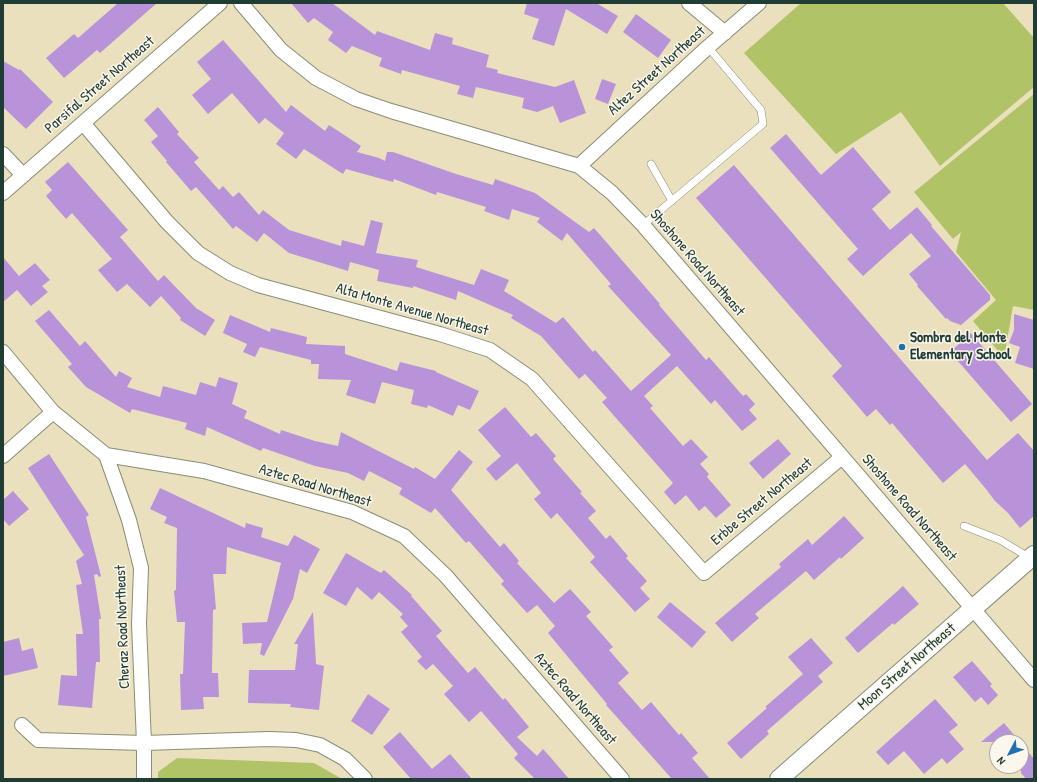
<!DOCTYPE html>
<html>
<head>
<meta charset="utf-8">
<style>
  body { margin:0 }
  #map { position:relative; width:1037px; height:782px; overflow:hidden; background:#ebe0bd; font-family:"Patrick Hand",sans-serif }
  canvas { display:block }
  .frame { position:absolute; inset:0; border:4px solid #1f3d34; pointer-events:none }
  .north { position:absolute; left:989px; top:734px; width:40px; height:40px; box-sizing:border-box; background:#fbf7ec; border:1px solid #a3ada2; border-radius:50%; rotate:229deg; font-size:11px; font-weight:700; line-height:16px; text-align:center; color:#1f3d34 }
  .north::after { content:''; display:block; margin:auto; width:14px; height:18px; background:#1f6fb2; clip-path:polygon(50% 0,100% 100%,50% 72%,0 100%) }
</style>
</head>
<body>
<div id="map">
<canvas width="1037" height="782"></canvas>
<div class="frame"></div>
<div class="north">N</div>
</div>
<script>
const context = document.querySelector('canvas').getContext('2d');
context.lineJoin = 'round';
function fill(path, color) {
  context.fillStyle = color;
  context.fill(path, 'evenodd');
}
function poly(rows) {
  const path = new Path2D();
  for (const r of rows) {
    path.moveTo(r[0], r[1]);
    for (let i = 2; i < r.length; i += 2) path.lineTo(r[i], r[i + 1]);
  }
  return path;
}
function strokePath(path, color, width, dash) {
  context.strokeStyle = color;
  context.lineWidth = width;
  context.lineCap = dash ? 'butt' : 'round';
  context.setLineDash(dash || []);
  context.stroke(path);
}
function write(font, color, halo, rows, align = 'center') {
  context.font = font + ' "Patrick Hand",sans-serif';
  context.lineWidth = 3;
  context.setLineDash([]);
  context.textBaseline = 'middle';
  context.strokeStyle = halo;
  context.fillStyle = color;
  for (const [text, x, y, turn = 0] of rows) {
    context.save();
    context.translate(x, y);
    context.rotate((+turn || 0) * Math.PI / 180);
    context.textAlign = isNaN(turn) ? turn : align;
    if (halo) context.strokeText(text, 0, 0);
    context.fillText(text, 0, 0);
    context.restore();
  }
}
fill(poly([
  [801,3,1003,3,1034,38,1034,87,940,166,901,112,836,154,744,53],
  [1034,94,1034,310,1013,306,1004,358,973,321,996,300,956,252,961,232,953,239,914,192],
  [177,758,314,763,342,779,158,779,158,772]
]), '#b1c367');
fill(poly([
  [118,3,157,3,100,53,97,50,64,78,46,58,74,34,78,38],
  [291,3,332,3,375,35,377,31,430,50,435,33,453,38,452,44,489,55,486,67,498,70,497,73,555,87,574,80,586,113,560,123,553,106,537,112,522,108,524,98,476,87,473,98,457,94,460,86,402,70,401,74,379,66,382,58,352,46,346,53,328,40,333,32,314,18,308,23],
  [527,3,596,3,618,16,607,34,566,9,554,46,532,39,539,19,524,14],
  [636,14,671,40,658,58,623,32],
  [223,40,286,112,291,105,325,131,329,125,361,146,357,152,379,158,385,161,387,152,393,152,456,174,493,185,495,179,535,193,589,232,594,228,660,304,659,305,706,360,709,357,743,396,746,394,755,404,749,410,757,419,742,431,715,400,711,404,677,366,644,396,653,406,650,408,683,446,691,439,708,457,700,464,709,474,707,477,731,505,716,518,705,506,699,511,686,495,675,505,664,492,673,483,602,402,607,398,585,374,579,379,541,336,511,318,513,315,458,291,456,300,413,286,413,288,377,281,379,270,350,262,348,271,289,253,264,233,257,242,236,226,233,229,196,187,191,191,166,162,167,161,151,142,158,136,144,120,158,107,179,132,177,134,199,158,194,162,219,190,223,186,233,197,239,192,259,215,263,210,289,230,341,246,342,240,364,246,371,220,383,223,376,253,418,260,416,267,474,285,481,269,509,280,504,291,556,323,563,317,593,352,595,350,631,391,671,355,608,286,611,284,567,233,562,241,537,222,540,218,512,209,509,220,484,211,486,207,437,192,436,195,394,179,393,182,346,169,343,174,304,149,296,159,276,144,284,133,265,118,259,124,232,93,208,114,192,95,211,79,197,62],
  [3,61,19,70,20,69,53,102,26,129,3,107],
  [602,79,616,84,608,104,595,99],
  [786,134,821,175,853,147,891,192,872,209,890,230,917,207,932,225,931,226,990,295,990,300,961,325,950,321,947,318,946,319,917,286,918,285,909,274,931,256,911,233,863,276,847,259,858,249,770,148],
  [68,162,128,230,120,237,158,281,164,275,196,308,215,320,205,336,180,320,181,318,161,296,150,307,127,284,117,292,98,270,112,259,72,213,66,219,46,196,52,190,45,182],
  [734,165,987,460,1018,433,1034,451,1034,516,1020,528,1008,513,995,501,986,489,965,464,943,483,892,423,890,425,876,409,867,417,832,376,842,366,696,198],
  [3,257,19,276,35,263,50,280,42,286,48,292,31,306,17,290,3,302],
  [49,310,80,346,85,341,116,377,119,371,132,378,127,387,160,397,163,386,196,395,200,382,216,387,219,377,238,383,232,404,247,411,244,418,280,434,281,430,315,441,338,446,341,432,414,469,415,467,435,479,459,450,473,462,451,490,500,547,504,543,519,561,517,563,554,603,570,589,591,612,586,616,613,647,609,650,629,673,618,683,642,710,651,702,679,735,681,733,698,753,692,758,710,779,672,779,606,705,607,704,548,633,555,626,537,605,527,613,501,584,504,581,469,541,466,543,435,508,431,513,399,494,402,488,369,471,364,481,348,473,315,466,263,448,261,451,207,427,205,436,185,429,187,423,132,409,130,413,86,387,68,367,72,364,35,321],
  [1014,314,1034,320,1034,369,1015,363,1020,347,1009,343,1014,330],
  [230,315,270,332,271,328,307,337,306,344,345,346,345,354,397,371,400,362,436,371,436,372,479,391,470,410,458,405,453,416,428,405,427,408,411,404,414,390,382,382,375,404,346,395,351,380,318,379,319,364,311,364,311,360,260,347,255,357,243,352,247,344,223,333],
  [971,333,1032,404,1011,422,950,352],
  [505,407,531,437,536,433,556,456,553,459,582,492,580,493,596,511,588,518,606,539,610,535,628,556,626,558,647,581,640,588,650,599,635,612,590,562,595,557,557,513,551,519,534,499,541,493,517,463,496,481,486,469,501,456,478,430],
  [778,439,791,454,763,479,749,463],
  [49,454,89,515,86,517,101,576,99,577,97,574,94,575,101,619,99,619,100,662,96,662,92,708,58,705,61,675,77,676,76,634,83,634,76,585,82,584,76,561,84,555,28,468],
  [160,488,245,528,246,523,263,528,261,537,288,546,294,535,320,549,307,573,300,569,293,599,264,656,260,654,262,643,243,644,242,623,267,622,281,563,227,547,226,574,213,574,216,609,213,610,212,673,218,673,219,697,203,697,204,709,181,710,180,674,183,674,185,622,177,622,174,591,176,590,177,528,164,523,167,517,150,509],
  [13,491,29,509,9,526,3,519,3,500],
  [844,516,864,538,841,559,840,557,814,580,806,571,755,614,759,618,732,642,715,623,781,567,779,564,808,539,812,545],
  [346,553,381,573,384,570,412,595,411,596,442,631,436,636,468,673,475,667,503,700,505,698,529,727,517,737,537,756,543,749,552,759,569,779,535,779,514,758,518,754,481,711,469,722,444,694,453,686,433,664,426,670,417,661,422,657,401,632,408,626,400,617,403,614,379,592,372,600,357,587,346,606,323,593],
  [903,586,919,604,894,625,893,623,858,653,845,638],
  [670,602,706,632,692,648,657,617],
  [313,612,316,664,324,666,319,710,290,707,291,704,248,703,249,670,295,670,298,644,294,644],
  [19,638,22,651,33,648,38,668,3,676,3,642],
  [811,638,833,663,818,676,823,682,767,731,769,734,741,759,727,743,767,708,765,707,803,674,788,657],
  [972,661,992,684,990,686,998,695,988,705,981,697,975,702,953,677],
  [368,694,390,709,372,735,351,721],
  [935,699,958,725,949,732,964,749,947,764,942,758,924,774,904,751,888,765,876,752],
  [1004,723,1020,742,981,742],
  [400,732,432,769,450,754,472,779,411,779,383,747],
  [1021,743,1034,759,1034,779,1026,779,1021,773]
]), '#b893d9');
const service = poly([
  [651,164,672,201],
  [643,225,763,124,761,110,708,47],
  [964,526,1000,540,1030,558]
]);
const minor = poly([
  [241,3,281,50,316,78,356,99,391,111,579,166,612,193,643,225,1034,680],
  [689,3,725,33],
  [83,123,167,222,198,253,230,273,258,285,440,334,490,350,532,379,704,573,842,457],
  [3,154,23,175],
  [579,166,708,47,759,3],
  [3,193,220,3],
  [3,352,53,412,106,455,204,471,352,512,404,536,446,576,622,779],
  [106,455,129,520,141,568,139,624,144,743,144,779],
  [3,456,53,412],
  [22,725,38,740,144,743,269,739,296,740,320,745,345,759,365,779]
]);
const tertiary = poly([
  [779,779,1034,555]
]);
strokePath(service, '#858e78', 8);
strokePath(minor, '#858e78', 16);
strokePath(tertiary, '#858e78', 20);
strokePath(service, '#fff', 7);
strokePath(minor, '#fff', 14);
strokePath(tertiary, '#fff', 18);
for (const [x, y, r, color] of [
  [902,347,4,"#1f6fb2"]
]) {
  const dot = new Path2D();
  dot.arc(x, y, r, 0, 2 * Math.PI);
  context.fillStyle = color;
  context.fill(dot);
  strokePath(dot, '#fbf7ec', 1.5);
}
write('15px', '#1f3d34', '#fbf7ec', [
  ["Altez Street Northeast",657,71,-42],
  ["Parsifal Street Northeast",100,85,-41],
  ["Shoshone Road Northeast",697,263,49],
  ["Alta Monte Avenue Northeast",412,310,16],
  ["Aztec Road Northeast",315,486,17],
  ["Erbbe Street Northeast",762,502,-40],
  ["Shoshone Road Northeast",909,508,49],
  ["Cheraz Road Northeast",123,627,-92],
  ["Moon Street Northeast",907,667,-41],
  ["Aztec Road Northeast",575,699,49]
]);
write('bold 15px', '#1f3d34', '#fbf7ec', [
  ["Sombra del Monte",910,338],
  ["Elementary School",910,355]
], 'left');
</script>
</body>
</html>
